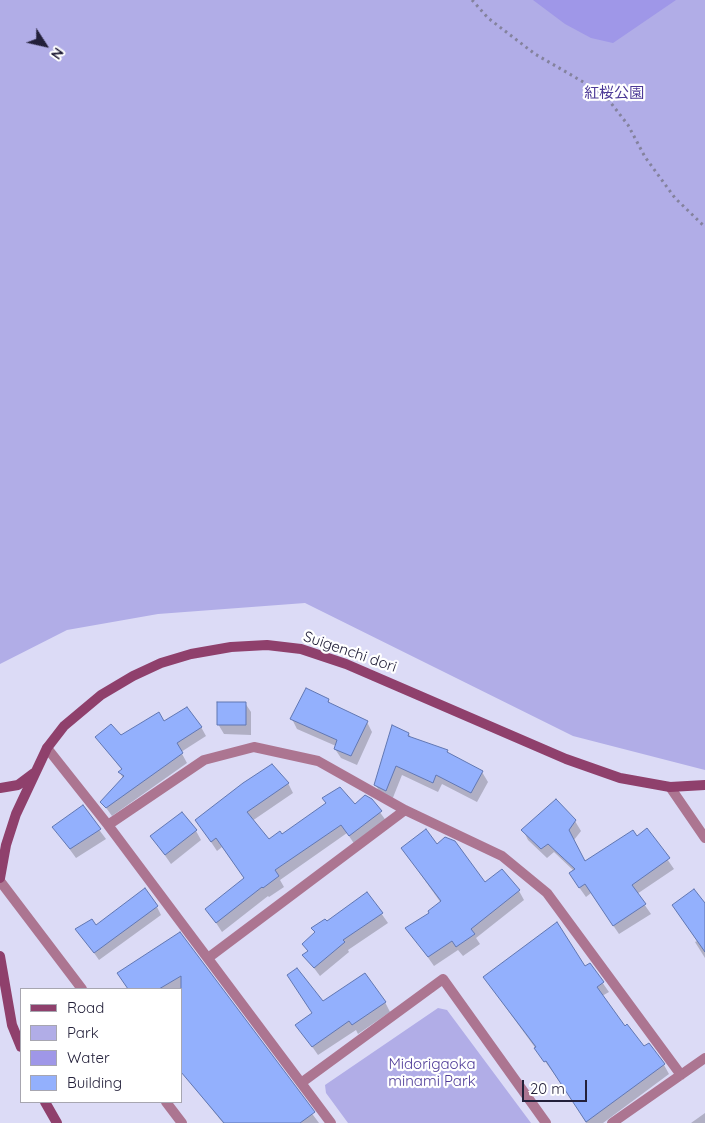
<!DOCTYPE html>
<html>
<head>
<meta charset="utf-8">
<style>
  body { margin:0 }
  #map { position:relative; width:705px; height:1123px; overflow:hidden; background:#dcdbf6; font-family:Quicksand,sans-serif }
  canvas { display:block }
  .legend { position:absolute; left:20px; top:988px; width:162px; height:115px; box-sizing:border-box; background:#fff; border:1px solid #a7a6b0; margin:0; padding:6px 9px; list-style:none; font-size:15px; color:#23203a }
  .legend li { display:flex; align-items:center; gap:10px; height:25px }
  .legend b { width:25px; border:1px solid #a7a6b0 }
  .north { position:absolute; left:20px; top:20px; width:50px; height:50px; -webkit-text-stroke:4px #fff; paint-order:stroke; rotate:125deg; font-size:14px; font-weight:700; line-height:20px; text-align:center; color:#23203a }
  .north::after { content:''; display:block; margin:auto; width:18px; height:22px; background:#23203a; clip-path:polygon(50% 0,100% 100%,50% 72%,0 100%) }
  .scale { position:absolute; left:522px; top:1080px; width:65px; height:22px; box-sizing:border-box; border:2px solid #23203a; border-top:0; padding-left:6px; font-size:15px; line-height:18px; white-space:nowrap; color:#23203a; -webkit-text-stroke:4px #fff; paint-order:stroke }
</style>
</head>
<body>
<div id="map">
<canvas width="705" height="1123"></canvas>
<ul class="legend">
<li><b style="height:6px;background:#8f406c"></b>Road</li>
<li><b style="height:14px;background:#b1ade7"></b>Park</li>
<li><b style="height:14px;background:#9f97e8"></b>Water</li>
<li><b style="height:14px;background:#93b0fd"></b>Building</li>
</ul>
<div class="north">N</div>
<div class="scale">20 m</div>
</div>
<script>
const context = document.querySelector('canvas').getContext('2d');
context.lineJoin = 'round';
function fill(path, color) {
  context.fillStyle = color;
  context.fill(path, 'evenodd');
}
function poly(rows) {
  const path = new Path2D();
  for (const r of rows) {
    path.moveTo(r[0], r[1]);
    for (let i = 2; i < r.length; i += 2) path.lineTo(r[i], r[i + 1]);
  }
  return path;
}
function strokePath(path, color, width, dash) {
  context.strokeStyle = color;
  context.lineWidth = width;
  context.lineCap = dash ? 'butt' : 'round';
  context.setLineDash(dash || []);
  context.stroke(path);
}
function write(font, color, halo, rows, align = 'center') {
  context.font = font + ' Quicksand,"Noto Sans JP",sans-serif';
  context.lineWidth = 4.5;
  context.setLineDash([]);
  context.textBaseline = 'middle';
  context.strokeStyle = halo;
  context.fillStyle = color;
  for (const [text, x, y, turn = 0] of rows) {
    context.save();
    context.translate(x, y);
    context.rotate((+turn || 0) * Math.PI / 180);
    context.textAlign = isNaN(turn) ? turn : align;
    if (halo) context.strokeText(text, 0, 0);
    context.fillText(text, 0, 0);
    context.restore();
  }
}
fill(poly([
  [0,0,705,0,705,770,573,736,305,603,158,614,67,630,0,664],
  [438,1008,447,1010,531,1123,348,1123,326,1093,325,1085]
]), '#b1ade7');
fill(poly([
  [533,0,676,0,613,43,591,38,565,24]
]), '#9f97e8');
fill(poly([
  [328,700,331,705,367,722,372,732,357,765,341,758,335,749,336,746,297,729,292,719],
  [245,703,251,712,251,735,224,734,218,724],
  [164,723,201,727,206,736,181,752,187,763,112,816,102,802,123,779,120,772,122,770,96,737,120,737],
  [409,734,411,738,447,751,450,755,482,772,488,782,477,802,442,784,438,792,402,775,392,800,381,794,375,784],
  [288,783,293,793,252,821,269,841,371,800,387,822,355,845,347,833,280,880,284,887,269,897,268,896,222,932,207,909,245,879,222,847,217,851,197,821],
  [556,800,575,821,581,831,574,840,585,863,636,838,647,830,674,869,637,894,651,914,619,934,591,893,586,897,576,883,574,871,554,852,547,858,528,840,523,830],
  [82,807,106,839,76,858,54,828],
  [196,831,201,840,171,864,152,837],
  [437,846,485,884,519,891,524,900,476,938,480,944,463,956,458,950,434,966,407,928,431,914,441,903,402,848],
  [367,893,388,923,348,950,349,952,320,976,304,955,308,952,304,944],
  [673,905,705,905,705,958,695,942,697,941],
  [157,907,161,915,99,960,77,929,95,927],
  [179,934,319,1123,223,1123,181,1071,181,989,128,989,124,983],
  [590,965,609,992,602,996,625,1027,664,1065,669,1074,603,1123,586,1123,576,1104,491,987,585,968],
  [323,1002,385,1002,390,1012,358,1034,356,1030,318,1055,297,1025,313,1014],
  [705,1113,705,1123,691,1123]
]), '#0003');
const building = poly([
  [306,688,329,699,328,702,368,721,351,756,334,749,337,740,290,719,306,688],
  [217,702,246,702,246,725,217,725,217,702],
  [187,707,202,727,177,743,183,753,106,808,100,802,124,776,118,772,122,769,95,737,111,724,121,735,159,712,164,721,187,707],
  [392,725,409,733,408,736,448,750,447,752,483,771,471,793,436,775,433,783,396,766,386,791,374,785,392,725],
  [272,764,289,783,247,812,269,839,280,831,282,834,326,803,322,798,340,787,355,804,365,795,372,799,382,811,349,836,341,825,275,870,279,876,263,888,262,887,216,923,205,909,244,878,216,838,211,842,195,820,243,783,272,764],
  [556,799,576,820,569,830,585,861,633,830,637,836,647,828,670,858,632,885,646,904,613,926,585,884,579,888,569,873,575,869,548,844,541,849,521,830,556,799],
  [83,805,101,829,70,849,52,827,83,805],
  [182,812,197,830,165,855,150,836,182,812],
  [426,829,437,844,445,837,455,841,485,882,502,869,520,890,471,929,475,934,456,947,452,941,428,957,405,928,429,913,428,911,441,901,401,848,426,829],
  [145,888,158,906,94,953,75,929,92,919,96,925,145,888],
  [694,889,705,903,705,952,672,905,694,889],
  [367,892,383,913,343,940,345,942,314,968,302,955,308,951,302,944,315,932,311,928,325,919,327,921,367,892],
  [557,922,585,966,590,963,604,982,597,987,625,1026,627,1024,644,1046,649,1043,665,1064,586,1122,546,1061,544,1062,534,1048,536,1047,483,977,557,922],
  [180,932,315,1112,300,1123,224,1123,181,1072,181,976,159,989,128,989,117,973,180,932],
  [297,968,323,1001,365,973,386,1002,352,1025,349,1021,312,1047,295,1025,312,1013,287,975,297,968]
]);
fill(building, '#93b0fd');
strokePath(building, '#6177b2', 1);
strokePath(poly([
  [472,0,488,18,535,54,604,94,628,125,645,157,675,198,705,227]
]), '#84829d', 3, [2.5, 4]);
strokePath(poly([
  [47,748,108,825,331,1123],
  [670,787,705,838],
  [108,825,204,760,254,747,318,761,405,810,502,856,547,893,681,1075],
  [0,881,82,989],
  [208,958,405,810],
  [301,1083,443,979,546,1123],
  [166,1102,182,1123],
  [612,1123,705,1058]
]), '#ac7591', 10);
strokePath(poly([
  [0,788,18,785,34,773],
  [0,878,6,845,16,814,47,748,64,726,101,695,133,676,161,663,191,654,231,647,267,645,301,649,346,664,566,759,620,778,670,787,705,785],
  [0,956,12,1025,21,1047],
  [45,1102,57,1123]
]), '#8f406c', 10);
write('15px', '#4d3a97', '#fff', [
  ["紅桜公園",614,93],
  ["Midorigaoka",432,1064],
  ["minami Park",432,1081]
]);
write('15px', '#23203a', '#fff', [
  ["Suigenchi dori",350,652,19]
]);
</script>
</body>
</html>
